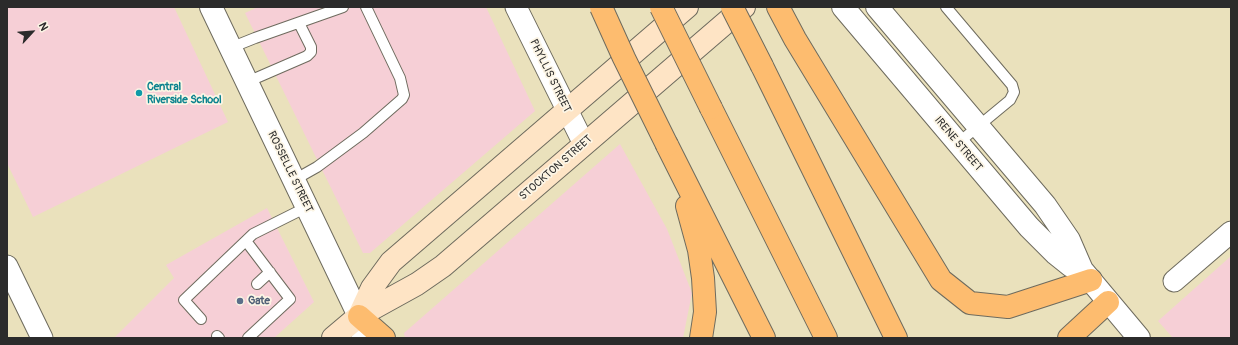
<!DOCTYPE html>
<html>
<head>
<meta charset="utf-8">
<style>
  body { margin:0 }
  #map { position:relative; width:1238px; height:345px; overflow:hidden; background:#eae1bc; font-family:Pangolin,sans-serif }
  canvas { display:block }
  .frame { position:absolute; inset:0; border:8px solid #2b2b2b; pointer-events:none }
  .north { position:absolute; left:12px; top:12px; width:40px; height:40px; -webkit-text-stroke:3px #fcf5e5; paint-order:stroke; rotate:64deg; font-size:11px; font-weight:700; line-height:16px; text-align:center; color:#2b2b2b }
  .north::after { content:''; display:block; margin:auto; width:14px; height:18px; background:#2b2b2b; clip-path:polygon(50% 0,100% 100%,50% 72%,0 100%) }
</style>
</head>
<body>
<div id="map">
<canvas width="1238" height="345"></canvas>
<div class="frame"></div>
<div class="north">N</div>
</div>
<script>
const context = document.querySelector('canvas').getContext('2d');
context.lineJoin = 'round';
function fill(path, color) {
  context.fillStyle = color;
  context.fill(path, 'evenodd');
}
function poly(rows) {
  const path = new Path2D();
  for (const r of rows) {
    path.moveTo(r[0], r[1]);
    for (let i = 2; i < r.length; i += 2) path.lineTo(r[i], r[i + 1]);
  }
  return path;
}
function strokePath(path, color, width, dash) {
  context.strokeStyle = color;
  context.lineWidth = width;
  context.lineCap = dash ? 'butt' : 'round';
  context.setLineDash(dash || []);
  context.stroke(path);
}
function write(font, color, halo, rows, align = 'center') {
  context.font = font + ' Pangolin,sans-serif';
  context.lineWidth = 3.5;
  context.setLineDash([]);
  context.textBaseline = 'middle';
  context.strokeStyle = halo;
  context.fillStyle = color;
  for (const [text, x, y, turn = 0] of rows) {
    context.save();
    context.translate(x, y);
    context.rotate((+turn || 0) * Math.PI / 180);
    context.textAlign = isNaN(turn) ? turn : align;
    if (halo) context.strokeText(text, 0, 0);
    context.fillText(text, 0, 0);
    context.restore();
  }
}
fill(poly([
  [7,7,174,7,228,122,33,217,7,163],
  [258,7,486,7,535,111,370,253,363,253,245,13],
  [620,144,667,229,692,293,683,338,405,338,404,333],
  [267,208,314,302,274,338,114,338,174,278,166,265],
  [1231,256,1231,338,1173,338,1158,321]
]), '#f6cfd6');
const service = poly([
  [946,7,1012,85,1014,92,1010,100,958,143],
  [230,48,255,38,343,7],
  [247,82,307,56,311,52,311,47,299,23],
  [294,180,317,167,363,133,402,99,404,95,400,78,366,7],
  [246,241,290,299,248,338],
  [257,284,270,272],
  [201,319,184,300,253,234,307,207],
  [217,336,219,338]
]);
const minor = poly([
  [516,7,584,144],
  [7,266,42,338],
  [1174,281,1231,232]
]);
const tertiary = poly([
  [211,7,359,316,363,338],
  [843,7,1029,227,1056,254,1071,266,1082,270],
  [877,7,1045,205,1069,240,1082,270,1139,338]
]);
const secondary = poly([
  [359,316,372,288,391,262,687,7],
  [333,338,359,316,417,284,443,266,744,7]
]);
const motorway = poly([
  [778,7,795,39,941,280,970,303,1008,307,1091,280],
  [762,66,896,338],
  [711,108,826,338],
  [667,145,764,338],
  [687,206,699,250,703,278,705,312,701,338],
  [359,316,384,338],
  [1069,338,1108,302]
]);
strokePath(service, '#6e6b5e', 12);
strokePath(minor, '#6e6b5e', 23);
strokePath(tertiary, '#6e6b5e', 24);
strokePath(secondary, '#6e6b5e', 24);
strokePath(motorway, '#6e6b5e', 24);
strokePath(service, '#fff', 10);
strokePath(minor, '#fff', 21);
strokePath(tertiary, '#fff', 22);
strokePath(secondary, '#fee4c5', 22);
strokePath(motorway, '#fdbc6f', 22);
const motorwayBridge = poly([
  [601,7,624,58,667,145],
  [661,7,711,108],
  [732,7,762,66]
]);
strokePath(motorwayBridge, '#6e6b5e', 24, []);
strokePath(motorwayBridge, '#fdbc6f', 22);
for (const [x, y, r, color] of [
  [139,93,4,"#0f9aa8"],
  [240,301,4,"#5c6f8a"]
]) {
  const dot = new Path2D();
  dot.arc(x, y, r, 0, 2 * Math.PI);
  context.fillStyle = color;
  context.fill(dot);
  strokePath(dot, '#fcf5e5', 1.5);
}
write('11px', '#2b2b2b', '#fcf5e5', [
  ["PHYLLIS STREET",550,76,64],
  ["IRENE STREET",958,144,50],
  ["STOCKTON STREET",556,168,-41],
  ["ROSSELLE STREET",290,172,64]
]);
write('bold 11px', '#0d838f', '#fcf5e5', [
  ["Central",147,87],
  ["Riverside School",147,100]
], 'left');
write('bold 11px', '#4e5e75', '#fcf5e5', [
  ["Gate",248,301]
], 'left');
</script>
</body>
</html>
